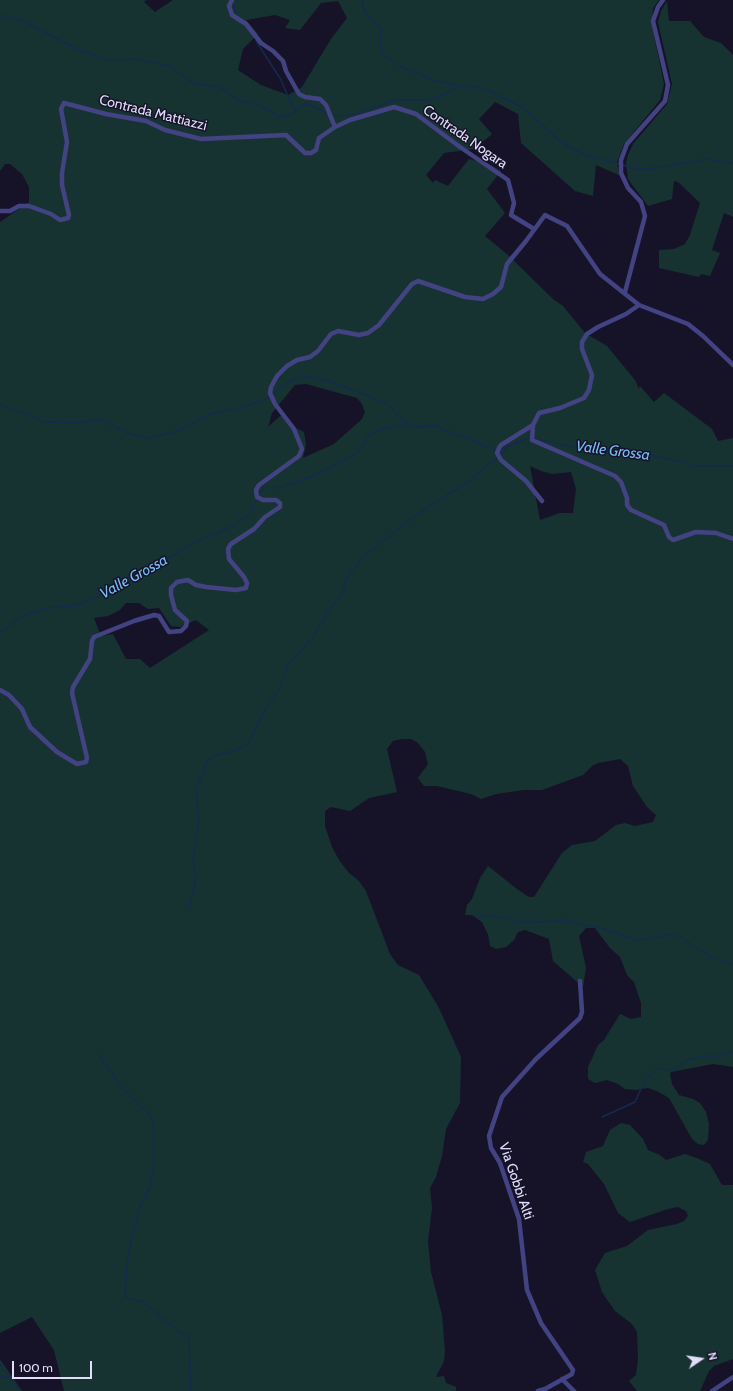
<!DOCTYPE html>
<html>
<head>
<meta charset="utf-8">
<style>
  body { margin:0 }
  #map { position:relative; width:733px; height:1391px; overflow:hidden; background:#161329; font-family:Cabin,sans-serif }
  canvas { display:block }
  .north { position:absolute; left:681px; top:1339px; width:40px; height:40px; -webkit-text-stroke:3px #161329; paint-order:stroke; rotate:77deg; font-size:11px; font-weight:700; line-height:16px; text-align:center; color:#e1defc }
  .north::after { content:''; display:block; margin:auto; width:14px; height:18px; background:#e1defc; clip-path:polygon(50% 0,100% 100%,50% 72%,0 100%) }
  .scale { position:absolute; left:12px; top:1361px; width:80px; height:18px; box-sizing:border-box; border:2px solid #e1defc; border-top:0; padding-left:5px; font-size:12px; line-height:14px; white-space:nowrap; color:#e1defc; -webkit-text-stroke:3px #161329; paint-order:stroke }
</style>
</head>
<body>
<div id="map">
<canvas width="733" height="1391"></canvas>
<div class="north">N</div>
<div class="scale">100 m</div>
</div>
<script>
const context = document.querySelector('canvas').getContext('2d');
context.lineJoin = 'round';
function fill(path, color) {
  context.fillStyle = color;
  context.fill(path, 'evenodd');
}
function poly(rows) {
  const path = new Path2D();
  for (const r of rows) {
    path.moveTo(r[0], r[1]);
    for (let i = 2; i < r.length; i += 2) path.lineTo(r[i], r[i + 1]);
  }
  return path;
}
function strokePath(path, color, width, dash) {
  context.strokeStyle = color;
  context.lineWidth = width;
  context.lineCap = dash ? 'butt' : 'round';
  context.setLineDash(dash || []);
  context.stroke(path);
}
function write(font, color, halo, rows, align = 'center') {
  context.font = font + ' Cabin,sans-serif';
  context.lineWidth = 3;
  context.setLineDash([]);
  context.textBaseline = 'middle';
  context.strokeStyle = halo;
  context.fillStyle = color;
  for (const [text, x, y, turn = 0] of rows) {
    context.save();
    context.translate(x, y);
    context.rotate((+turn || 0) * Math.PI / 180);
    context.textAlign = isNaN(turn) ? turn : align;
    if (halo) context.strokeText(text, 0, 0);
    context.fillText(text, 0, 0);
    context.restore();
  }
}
fill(poly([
  [0,0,146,0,144,2,155,12,173,0,659,0,653,8,652,26,664,84,660,100,624,144,617,162,619,175,596,165,593,196,575,191,521,143,518,114,495,102,479,119,492,134,474,149,444,153,426,175,433,183,435,180,448,186,469,159,489,164,501,171,487,189,505,213,485,236,508,255,553,299,563,306,585,333,607,346,635,380,639,389,640,386,654,402,664,393,712,429,718,441,733,438,733,1067,713,1064,671,1072,670,1074,672,1084,679,1095,693,1099,700,1103,706,1112,709,1124,708,1140,704,1145,698,1144,692,1139,669,1098,657,1091,648,1088,636,1090,625,1089,618,1084,607,1080,595,1083,588,1079,588,1067,598,1045,604,1040,620,1014,631,1019,641,1017,641,1003,634,982,627,975,620,957,610,948,595,928,586,928,579,936,586,968,583,987,553,961,549,939,525,930,518,932,514,940,506,947,496,949,490,946,488,934,482,922,472,915,465,915,467,905,472,899,480,878,488,866,517,889,529,897,534,897,562,853,572,845,595,841,616,825,625,823,635,826,653,822,656,815,647,807,633,786,628,766,620,759,598,763,592,766,583,775,542,790,524,790,496,794,481,799,471,794,437,786,424,786,418,778,428,764,425,752,418,743,411,739,402,739,393,741,387,749,397,792,369,798,350,811,331,807,325,811,325,826,332,847,339,860,349,873,359,881,366,891,390,954,398,965,419,975,439,1008,461,1057,460,1103,446,1129,442,1156,436,1177,430,1188,432,1208,428,1242,431,1272,442,1315,445,1351,444,1361,436,1377,444,1376,446,1383,456,1387,456,1391,64,1391,54,1350,32,1317,0,1333,0,222,29,202,29,187,22,174,10,164,5,164,0,171],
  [338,1,347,18,331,39,302,87,288,95,261,85,238,70,243,49,258,34,246,20,275,15,290,20,285,28,300,30,321,3],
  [306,384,357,398,362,404,365,412,362,419,334,444,303,458,306,444,304,432,296,428,285,415,280,416,268,427,272,413,295,385],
  [530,466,541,471,552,474,571,472,576,489,573,513,560,513,540,520],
  [126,603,139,603,148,609,159,608,171,626,180,627,196,620,209,630,150,668,140,659,126,659,113,634,101,636,94,618,108,616,120,610],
  [667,1,669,21,690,21,704,37,721,43,733,55,733,217,724,213,712,250,720,253,710,276,701,274,699,277,659,268,659,250,674,249,685,244,690,235,700,203,678,182,674,181,672,199,648,206,628,179,626,163,628,155,633,144,667,104,672,84,658,22,661,11],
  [621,1123,630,1125,643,1139,648,1150,660,1155,666,1160,685,1154,699,1159,710,1164,722,1185,733,1185,733,1359,714,1366,709,1371,700,1391,637,1391,629,1381,636,1375,638,1359,637,1332,632,1324,615,1311,602,1292,597,1276,595,1270,605,1253,627,1246,648,1230,677,1224,684,1221,688,1216,686,1211,678,1207,668,1209,630,1222,618,1213,604,1184,588,1164,583,1162,586,1152,603,1146,610,1130],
  [0,1360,2,1362,22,1391,0,1391]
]), '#173331');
strokePath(poly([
  [362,0,364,11,381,28,380,45,385,56,401,67,433,80,458,86],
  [233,2,235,11,240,18],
  [0,15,22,20,73,47,108,60,136,59,167,65,190,81,199,84,220,87,235,99,262,106,279,117,290,115,304,105,308,104,329,114],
  [256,41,280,78,295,112],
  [332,115,346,116,363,112,394,100,428,100,448,93,458,86,476,87,489,91,520,106,534,117,560,141,571,148,588,156,619,164],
  [623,165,636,169,654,168,707,159,733,163],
  [273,395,282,386,297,378,306,376,327,380,388,404,400,418,408,423],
  [0,405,20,411,36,419,47,422,75,423,95,420,104,421,132,435,149,438,177,431,212,413,239,409,271,397],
  [500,450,525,439,534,438,589,451,642,452,695,466,733,466],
  [499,456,506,449],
  [259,494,264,487,278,488,316,475,351,457,359,451,369,435,377,431,408,423,418,427,436,426,496,450],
  [0,633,21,617,46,608,73,606,96,598,130,576,159,564,192,544,234,525,251,513,256,500],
  [189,909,196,877,193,860,199,819,196,790,207,762,211,757,239,749,250,741,262,715,280,688,288,665,313,637,331,607,341,597,347,578,364,556,419,513,466,483,496,459],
  [478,917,491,915,525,923,565,920,604,929,638,940,672,935,683,938,697,949,715,959,733,964],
  [98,1054,120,1085,150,1115,154,1130,154,1163,151,1184,139,1209,128,1255,125,1297,143,1302,178,1331,189,1337,191,1391],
  [602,1117,635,1102,645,1080,656,1069,673,1070,688,1060,703,1056,720,1056,733,1052],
  [0,1364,20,1391],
  [0,1376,10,1377]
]), '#142b4d', 1.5);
strokePath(poly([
  [232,0,229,6,232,15,246,24,261,43,273,51,283,61,286,71,299,94,305,97,320,99,326,105,335,127],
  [0,211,10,211,19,206,29,206,51,214,60,220,68,218,69,215,62,185,62,173,67,142,61,109,64,103,106,114,146,121,165,130,201,139,286,135,305,153,311,153,316,150,319,138,335,127,350,120,394,107,416,114,460,147,508,180,514,203,511,215,534,229],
  [625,292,645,216,641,202,628,188,621,173,621,160,627,144,665,101,668,85,653,21,658,7,663,0],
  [533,425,532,440,615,476,621,482,627,498,627,505,631,510,664,525,669,537,673,540,696,532,716,533,733,539],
  [542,501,526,481,501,460,497,453,499,448,501,445,533,425,539,413,560,408,584,398,589,390,592,375,582,349,582,342,587,334,598,327,626,314,639,305],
  [0,690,9,695,22,709,30,727,57,752,77,764,86,762,87,758,72,693,73,687,90,659,92,641,94,637,134,621,154,615,159,616,169,632,181,631,186,626,187,621,175,610,171,595,171,588,177,582,188,580,196,585,206,587,236,590,246,588,247,583,244,577,229,559,228,549,231,544,254,529,265,517,280,507,280,503,276,500,263,500,257,497,256,490,259,485,299,456,302,449,294,429,275,404,270,393,271,387,277,376,287,366,297,360,310,357,318,351,331,334,338,331,359,335,368,333,379,325,412,284,418,281,465,297,483,299,493,294,501,287,507,264,526,241,545,215,567,226,600,274,639,305,688,324,703,336,733,365],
  [562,1379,574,1391],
  [538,1391,545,1389,572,1374,573,1370,541,1323,527,1290,519,1219,500,1163,491,1148,489,1136,502,1097,536,1059,580,1018,582,1012,580,981],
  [712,1391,733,1377]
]), '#434384', 4.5);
write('14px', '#e1defc', '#161329', [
  ["Contrada Mattiazzi",153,113,14],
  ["Contrada Nogara",465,137,35],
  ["Via Gobbi Alti",516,1181,71]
]);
write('italic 15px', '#76bdf3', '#161329', [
  ["Valle Grossa",613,451,7],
  ["Valle Grossa",134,577,-29]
]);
</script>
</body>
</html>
